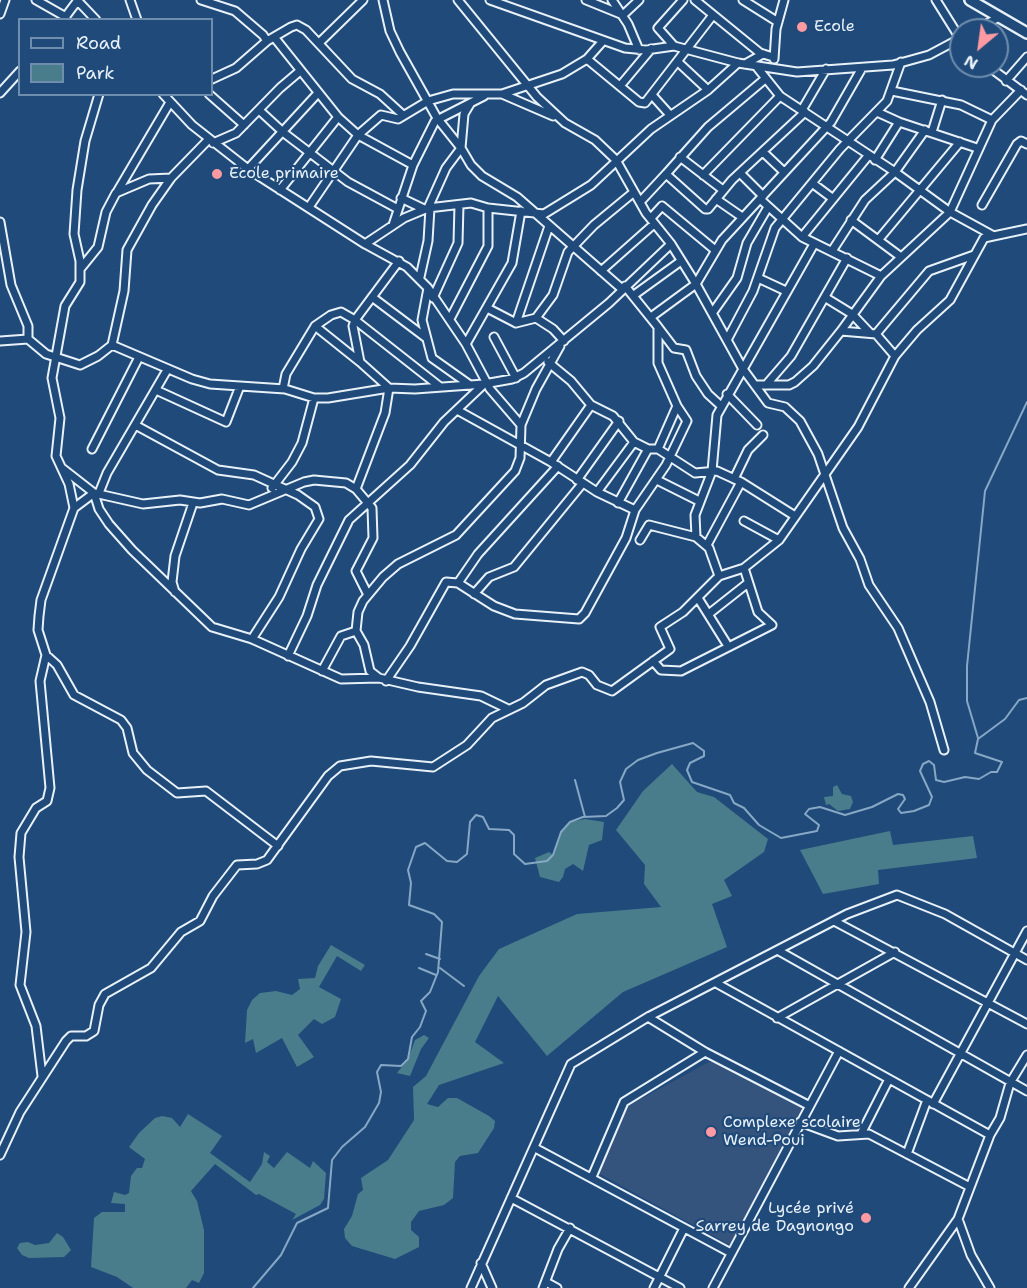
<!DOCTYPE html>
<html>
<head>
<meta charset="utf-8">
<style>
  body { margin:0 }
  #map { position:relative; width:1027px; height:1288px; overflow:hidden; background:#1f4a7a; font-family:"Shantell Sans",sans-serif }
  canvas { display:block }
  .legend { position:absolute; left:18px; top:18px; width:195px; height:78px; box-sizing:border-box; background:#1f4a7a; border:2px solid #6f8dac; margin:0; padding:8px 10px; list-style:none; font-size:18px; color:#e8f1f8 }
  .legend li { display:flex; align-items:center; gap:12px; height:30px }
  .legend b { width:30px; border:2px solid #6f8dac }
  .north { position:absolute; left:949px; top:18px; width:60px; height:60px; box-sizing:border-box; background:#1f4a7a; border:2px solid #6f8dac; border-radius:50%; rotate:209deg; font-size:16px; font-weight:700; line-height:24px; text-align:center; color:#e8f1f8 }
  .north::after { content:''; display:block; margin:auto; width:21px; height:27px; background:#ff9aa2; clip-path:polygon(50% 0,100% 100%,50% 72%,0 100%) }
</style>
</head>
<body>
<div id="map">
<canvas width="1027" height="1288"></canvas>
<ul class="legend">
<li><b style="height:8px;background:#1f4a7a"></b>Road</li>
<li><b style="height:16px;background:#497d8c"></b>Park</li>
</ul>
<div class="north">N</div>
</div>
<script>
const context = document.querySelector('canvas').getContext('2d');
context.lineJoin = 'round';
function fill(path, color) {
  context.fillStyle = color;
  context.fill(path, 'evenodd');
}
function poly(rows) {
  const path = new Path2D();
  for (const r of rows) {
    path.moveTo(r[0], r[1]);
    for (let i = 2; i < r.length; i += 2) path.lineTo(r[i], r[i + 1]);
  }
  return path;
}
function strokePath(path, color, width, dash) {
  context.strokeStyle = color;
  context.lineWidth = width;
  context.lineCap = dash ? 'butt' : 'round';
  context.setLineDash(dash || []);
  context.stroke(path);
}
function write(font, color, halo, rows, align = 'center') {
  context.font = font + ' "Shantell Sans",sans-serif';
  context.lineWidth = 4.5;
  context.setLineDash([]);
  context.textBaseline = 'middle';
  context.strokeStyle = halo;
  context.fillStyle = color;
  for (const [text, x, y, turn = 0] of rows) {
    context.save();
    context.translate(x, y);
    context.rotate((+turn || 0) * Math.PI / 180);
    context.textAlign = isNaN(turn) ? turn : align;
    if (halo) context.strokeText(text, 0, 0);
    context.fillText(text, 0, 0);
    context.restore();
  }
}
fill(poly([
  [709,1062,714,1062,801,1107,802,1112,733,1243,728,1244,598,1173,626,1107]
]), '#34547e');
fill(poly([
  [672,764,697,792,714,797,768,839,764,852,724,880,732,896,712,904,727,947,623,992,547,1056,498,996,475,1042,504,1063,439,1085,427,1104,438,1107,448,1098,457,1098,489,1116,495,1121,494,1128,478,1153,460,1156,455,1162,453,1198,444,1205,419,1211,411,1222,411,1230,419,1237,419,1247,395,1259,352,1246,345,1238,344,1229,352,1216,358,1194,363,1190,361,1178,388,1160,414,1120,413,1087,426,1076,479,976,499,949,577,914,661,907,644,884,645,865,616,830,643,791],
  [837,785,842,794,851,796,853,802,850,809,838,811,829,804,826,805,824,797,833,796,833,787],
  [585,819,604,822,602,840,589,845,583,871,573,864,565,869,563,877,559,882,540,877,535,858,549,852,553,855,561,832,570,822],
  [890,831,893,845,973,836,977,858,878,870,879,884,823,894,800,850],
  [331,945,365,965,361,971,337,956,319,987,341,999,335,1017,322,1024,314,1019,298,1035,314,1057,297,1067,282,1038,256,1053,253,1039,245,1043,247,1010,252,1000,260,993,276,991,292,995,300,989,298,979,315,978,318,966],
  [424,1035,429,1038,421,1049,410,1076,397,1073,408,1059,415,1040],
  [188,1114,222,1136,210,1153,250,1182,262,1164,264,1152,270,1156,267,1162,274,1168,287,1152,310,1168,313,1161,326,1173,324,1199,320,1205,292,1220,296,1214,259,1194,256,1195,215,1164,191,1191,197,1201,204,1230,204,1273,199,1283,192,1280,186,1288,133,1288,117,1277,91,1267,94,1218,102,1212,125,1212,125,1204,111,1203,114,1192,125,1195,129,1193,131,1176,137,1168,142,1168,145,1159,129,1147,139,1133,155,1118,162,1116,172,1118,180,1127],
  [57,1233,63,1237,71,1250,64,1257,29,1258,22,1255,17,1248,20,1243,28,1242,35,1245,49,1243]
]), '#497d8c');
strokePath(poly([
  [978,738,967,701,967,666,985,491,1027,402],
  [575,780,585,817],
  [426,954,440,959],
  [419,968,436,975],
  [440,968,464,986],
  [253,1288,281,1255,297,1223,328,1208,332,1160,342,1147,365,1127,379,1103,381,1092,377,1072,381,1065,401,1066,408,1059,412,1037,420,1027,426,1011,421,1001,430,992,438,972,442,922,434,914,409,905,411,883,408,870,416,847,425,843,447,861,457,862,467,854,470,822,476,815,483,817,489,829,509,830,514,835,514,854,525,864,547,861,553,855,561,832,570,822,583,817,606,816,617,808,624,800,620,782,626,769,638,760,657,753,693,743,704,751,704,756,690,763,687,770,692,782,730,795,734,803,744,808,759,825,781,838,817,831,819,825,805,814,809,809,820,807,845,815,872,807,898,794,903,795,905,799,898,809,901,813,914,811,929,805,932,797,920,771,923,764,929,761,934,765,936,780,944,782,965,777,979,779,991,772,997,772,1002,762,975,753,978,739,1005,719,1019,700,1027,698]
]), '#87a8c5', 2);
const street = poly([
  [36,0,66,17],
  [77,0,96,20],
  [130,0,137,20],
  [201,0,235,11,263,35,267,41,291,27,297,25,306,30,352,79,380,94,403,115],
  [383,0,390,31,400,52,437,118,461,148,471,165,482,176,517,197,622,289],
  [458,0,537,97,565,123,595,140,616,160,646,213,671,244,696,284,743,369,768,403,785,407,800,421,818,454,843,528,860,559,869,585,898,628,930,702,944,750],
  [490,0,625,48,646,50,674,46,738,63,797,72,893,65,929,55,961,38],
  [586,0,623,15,639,0],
  [612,0,628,24,639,50],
  [695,0,760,53,773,57],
  [743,0,778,22],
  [936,0,961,40],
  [0,14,5,0],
  [63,20,78,0],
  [976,30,999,17],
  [274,37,338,117],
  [319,43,363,0],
  [674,46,658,28,683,0],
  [587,59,639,102,645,103,713,15],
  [774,59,776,29,784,0],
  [678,62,708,90],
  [745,64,763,54],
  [756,66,780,96,895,172,950,212,992,235],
  [988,66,1027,95],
  [212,79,236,68,267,41],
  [1006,81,1027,57],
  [620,86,651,49],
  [892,91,961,105,992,120],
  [0,93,20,71],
  [163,94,192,125,248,169,365,244,404,218,428,208,471,203,488,208,544,214,591,185,651,129,708,90,738,63],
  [209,94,244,125],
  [502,94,562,74,587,59,603,41],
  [652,95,670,115],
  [259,110,284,133,348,182,398,209],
  [802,110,826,69],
  [877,112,899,122,977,148],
  [932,132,942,100],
  [213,143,236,133,280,88,300,71],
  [763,152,784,172],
  [680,157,723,190],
  [875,160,899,122],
  [248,169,318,93],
  [740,173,763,196],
  [666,174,708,127,765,79],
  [703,175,780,96],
  [812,183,832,198],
  [280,190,338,117,358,135,413,165],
  [117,192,169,104],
  [401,198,424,209],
  [716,199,742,217],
  [760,199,802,237,881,276],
  [640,202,666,174,705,209,708,209,732,180,805,112],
  [982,205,1017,144,1021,141,1027,144],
  [309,207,358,135,381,115,398,119,428,101,453,94,502,94,553,116],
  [428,208,446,168,461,148,464,114,470,104],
  [651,218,662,206,715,250],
  [851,220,901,257],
  [0,222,11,285,28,326,28,339],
  [393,225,413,165,435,121,484,96],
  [802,237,868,156],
  [879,239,960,142],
  [365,244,407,267,428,288,422,320,432,358,470,385],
  [832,251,865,200,895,172,925,130],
  [81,268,98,247,106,212,116,193,149,179,171,178],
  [601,271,654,224],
  [420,277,428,241,430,208],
  [758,278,786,291],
  [428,288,466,344,490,389,521,425,536,389,560,346],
  [634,295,681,261],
  [372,297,425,337],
  [433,298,458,243,459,205],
  [826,298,852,314,869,332],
  [487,308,516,323,549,226],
  [713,312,737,278,747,243,768,207],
  [651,317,696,284,722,240,831,122,862,68],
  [536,318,553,329,564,341],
  [450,319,488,246,488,208],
  [516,323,536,318,553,295,568,252,594,225,634,192],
  [315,326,360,362],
  [658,327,674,348,686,350,696,376,708,394,720,405],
  [841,331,881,276,950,212,992,120,1021,90],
  [876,334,929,271,974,255],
  [494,337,516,378],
  [727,340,753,291,775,228,840,149,887,101,901,62],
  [0,341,28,339,46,354,80,365,98,356,112,345,192,379,210,384,285,389,314,398,328,398,389,388,415,389,484,384,512,379,524,373,609,303,671,244],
  [466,344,512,263,521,211],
  [112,345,124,291,127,250,152,205,171,178,209,139],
  [548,362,571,381,591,405,613,416,634,442,648,449],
  [755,385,789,385,795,382,813,366,841,331,876,334,895,356],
  [766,385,791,356,847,258],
  [283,389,286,374,315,326,331,315,341,312,355,320,439,386],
  [156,390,226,422,240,386],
  [727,394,757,425],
  [457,410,551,462,597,492,635,510],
  [137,426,218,470,254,475,298,495,315,507,319,519,301,549,279,597,252,639],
  [92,449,139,357],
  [658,449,695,473,717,471,741,482,795,516],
  [551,462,591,405],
  [62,468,94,493,143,504,180,500,200,503,222,499,249,505,304,482,314,480,346,483,356,489,372,508,373,538,356,571,367,593],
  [734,479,748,450,763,435],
  [577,480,619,421],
  [657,480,699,501],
  [272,488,292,462,302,443,314,398],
  [356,489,385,413,389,388,360,362,353,326,355,320,399,261],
  [597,492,634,442],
  [99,493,107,473,167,370],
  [618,503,648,449,658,449,677,406],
  [74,508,94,493,99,509,109,524,132,550,212,627,252,639,341,679,379,678],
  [744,521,779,540],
  [640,540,649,525,696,537],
  [707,545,741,482],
  [719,576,709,548,696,537,695,515,712,471,717,415,814,244],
  [458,583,478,554,558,466],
  [175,592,172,582,175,556,193,503],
  [474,594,489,577,514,567,582,484],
  [698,598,728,646],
  [710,613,748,583],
  [356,631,358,612,363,601,383,577,398,564,456,535,515,471,520,458,521,425],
  [46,655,57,665,74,695,121,720,127,728,133,753,147,770,177,793,206,791,278,846],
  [288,656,307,616,317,585,349,520,410,465,444,422,484,384],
  [653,661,661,670,681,671,772,625,758,612,744,568],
  [322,671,341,636,356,631,364,645,370,671,379,678,418,687,481,696,508,709],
  [386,681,410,646,446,582,458,583,494,606,515,614,579,619,585,613,626,538,635,510,666,465,687,421,677,406,658,363,658,327,625,286],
  [834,921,1027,1024],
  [779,951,1027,1091],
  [716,983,990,1135],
  [648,1017,705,1052,808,1105],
  [777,1018,895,952],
  [42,1076,36,1026,20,985,26,932,19,857,21,833,36,808,47,801,50,788,40,681,46,655,38,630,39,616,41,600,74,508,69,484,56,456,60,418,52,378,65,306,80,282,80,261,74,234,77,190,85,141,99,94],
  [933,1104,1027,931],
  [800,1122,838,1136,869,1134,970,1187],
  [862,1132,889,1079],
  [535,1148,731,1253],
  [907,1154,927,1100],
  [0,1155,20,1112,66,1041,71,1036,86,1036,94,1031,99,1005,105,994,151,968,181,932,200,921,213,896,237,865,257,864,267,860,328,776,340,766,371,761,433,767,467,745,492,718,523,703,546,685,582,672,589,675,597,685,612,691,670,649,660,627,683,612,719,576,744,568,779,540,858,427,895,356,917,330,950,300,984,238,1027,229],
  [592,1177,624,1102,705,1052],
  [511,1198,680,1288],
  [481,1263,492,1288],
  [546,1282,557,1288],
  [471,1288,571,1064,648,1017,847,914,897,895,945,914,1027,960],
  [543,1288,558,1249,570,1228],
  [654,1288,684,1228],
  [713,1288,839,1051],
  [909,1288,958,1219],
  [990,1288,971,1255,958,1219,990,1135,1000,1118,1010,1083,1027,1055]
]);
const secondary = poly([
  [970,0,1027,33]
]);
strokePath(street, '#e8f1f8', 11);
strokePath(secondary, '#e8f1f8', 14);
strokePath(street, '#1f4a7a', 7);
strokePath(secondary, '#1f4a7a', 9);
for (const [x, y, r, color] of [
  [802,27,6,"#ff9aa2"],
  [217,174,6,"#ff9aa2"],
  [711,1132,6,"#ff9aa2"],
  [866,1218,6,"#ff9aa2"]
]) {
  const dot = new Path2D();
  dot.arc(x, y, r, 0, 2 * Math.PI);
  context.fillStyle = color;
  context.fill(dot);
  strokePath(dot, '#1f4a7a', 2);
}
write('16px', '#e8f1f8', '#1f4a7a', [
  ["Ecole",814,27],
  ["Ecole primaire",229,174],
  ["Complexe scolaire",723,1123],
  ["Wend-Poui",723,1141],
  ["Lycée privé",854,1209,"right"],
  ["Sarrey de Dagnongo",854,1227,"right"]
], 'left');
</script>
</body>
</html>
